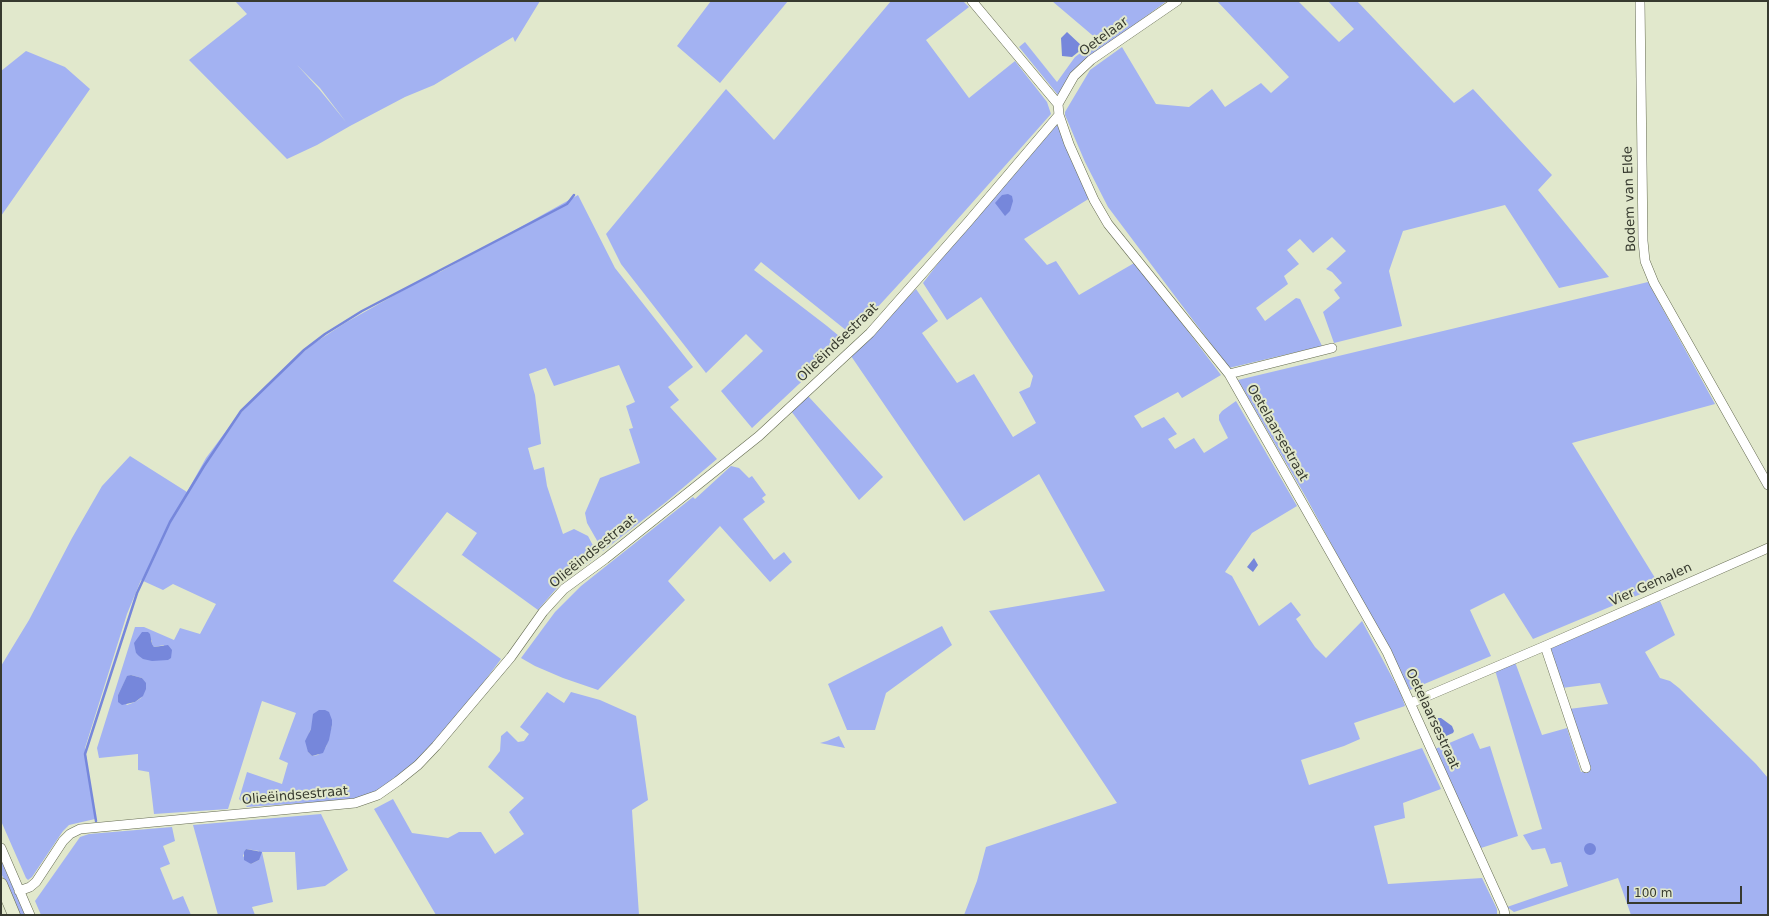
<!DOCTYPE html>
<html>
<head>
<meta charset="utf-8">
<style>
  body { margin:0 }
  #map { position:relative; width:1769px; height:916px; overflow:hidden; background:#e1e8cc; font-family:"DejaVu Sans",sans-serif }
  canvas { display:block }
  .frame { position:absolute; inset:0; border:2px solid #373a2f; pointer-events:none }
  .scale { position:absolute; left:1627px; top:886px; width:115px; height:18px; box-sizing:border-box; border:2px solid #373a2f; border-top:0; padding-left:5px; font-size:12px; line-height:14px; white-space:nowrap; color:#373a2f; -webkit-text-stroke:3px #e1e8cc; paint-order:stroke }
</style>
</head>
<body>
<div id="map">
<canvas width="1769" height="916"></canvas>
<div class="frame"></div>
<div class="scale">100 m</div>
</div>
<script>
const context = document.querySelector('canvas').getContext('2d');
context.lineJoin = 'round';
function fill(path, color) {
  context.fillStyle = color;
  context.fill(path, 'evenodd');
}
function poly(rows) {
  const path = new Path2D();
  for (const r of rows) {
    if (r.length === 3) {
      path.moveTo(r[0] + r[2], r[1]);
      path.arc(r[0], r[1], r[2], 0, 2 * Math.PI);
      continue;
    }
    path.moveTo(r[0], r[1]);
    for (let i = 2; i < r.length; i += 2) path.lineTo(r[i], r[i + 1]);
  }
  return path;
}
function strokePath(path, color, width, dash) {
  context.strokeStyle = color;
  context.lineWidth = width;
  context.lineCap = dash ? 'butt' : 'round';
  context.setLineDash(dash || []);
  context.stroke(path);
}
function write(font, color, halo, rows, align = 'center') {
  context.font = font + ' "DejaVu Sans",sans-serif';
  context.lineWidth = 4;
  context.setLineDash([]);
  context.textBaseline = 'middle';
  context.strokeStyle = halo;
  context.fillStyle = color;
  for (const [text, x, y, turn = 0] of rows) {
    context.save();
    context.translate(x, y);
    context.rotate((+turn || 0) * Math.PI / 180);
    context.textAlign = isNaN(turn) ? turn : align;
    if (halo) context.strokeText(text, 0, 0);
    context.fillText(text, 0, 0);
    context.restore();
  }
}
fill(poly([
  [235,1,540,1,515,42,513,37,434,85,405,97,350,126,317,145,287,159,189,60,247,14],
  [297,65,320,88,346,122,319,89],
  [711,1,788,1,720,83,677,46],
  [891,1,963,1,969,7,926,40,969,98,1015,61,1047,102,1051,114,932,248,852,335,761,262,754,270,827,326,845,341,752,428,721,391,763,351,746,334,706,373,621,264,606,234,726,89,774,140],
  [1052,1,1167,1,1080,64,1058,95,1019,47,1025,42,1057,82,1075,57,1098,40],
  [1217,1,1298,1,1339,42,1354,29,1328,1,1357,1,1454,103,1473,89,1552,175,1538,190,1609,277,1559,288,1505,205,1403,231,1389,271,1402,326,1334,343,1323,312,1340,298,1334,290,1342,283,1332,272,1326,269,1346,251,1332,237,1313,253,1300,239,1287,250,1299,264,1284,276,1288,284,1256,308,1265,321,1296,298,1300,299,1322,346,1229,368,1108,207,1085,162,1065,115,1065,112,1090,70,1122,47,1156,104,1189,107,1212,89,1225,107,1261,83,1271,93,1289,77],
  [26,51,65,67,90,89,1,216,1,71],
  [1057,125,1059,128,1090,198,1024,239,1047,265,1056,261,1079,295,1136,262,1221,375,1182,398,1178,392,1134,416,1142,428,1164,417,1177,434,1168,439,1175,449,1194,438,1204,453,1228,438,1219,420,1219,415,1222,411,1236,401,1297,506,1252,533,1225,572,1232,576,1259,626,1291,602,1301,615,1296,619,1315,647,1326,658,1362,621,1401,694,1405,706,1354,723,1360,739,1344,746,1301,760,1309,785,1422,748,1441,789,1403,803,1405,818,1374,826,1388,884,1482,878,1497,909,1497,915,964,915,977,881,986,847,1117,803,989,611,1105,591,1039,474,964,521,851,356,916,289,938,321,922,333,957,383,974,374,1013,437,1036,423,1019,392,1030,387,1033,376,981,297,947,320,923,283,955,241],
  [578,195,615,268,693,367,668,387,679,400,670,407,717,459,666,502,603,551,587,523,585,513,600,478,640,463,629,429,633,428,626,406,635,402,619,365,554,386,546,368,529,374,535,395,541,444,528,448,534,470,544,467,547,486,563,534,574,529,588,536,598,555,562,582,538,610,462,555,461,556,477,533,447,512,393,581,501,659,454,722,411,771,363,799,247,807,239,799,247,772,282,784,288,763,279,759,296,713,262,701,228,809,154,814,149,772,138,770,138,754,99,758,97,748,135,627,144,627,174,640,180,628,200,634,216,604,173,584,163,590,141,580,127,614,85,748,95,819,69,825,63,831,32,877,28,880,26,878,1,821,1,666,29,620,72,538,102,486,130,456,187,492,206,458,235,419,279,373,313,344,345,323,432,274,440,272],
  [152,640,152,644,154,647,164,645,160,659,157,660,136,653],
  [131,675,142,678,146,686,141,698,135,702,127,705,118,695,127,677],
  [332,725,326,747,318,755,312,756,308,752,309,733,311,729],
  [1648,282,1715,404,1572,443,1660,586,1533,639,1504,593,1470,610,1491,656,1410,690,1307,499,1238,380],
  [808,396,883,477,859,500,791,411],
  [731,466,739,468,749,478,752,476,766,495,762,498,765,502,743,519,774,560,784,552,792,562,770,582,720,526,668,581,685,600,598,690,563,678,535,666,521,658,555,612,581,586,693,497,695,499],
  [1660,601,1675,635,1645,652,1660,678,1670,681,1679,688,1756,764,1768,778,1768,915,1631,915,1618,878,1514,912,1507,907,1568,886,1561,862,1551,864,1545,848,1532,850,1523,835,1542,829,1495,670,1515,662,1542,735,1567,728,1581,772,1588,770,1569,709,1608,704,1600,683,1562,688,1549,649],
  [942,626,952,645,886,693,875,730,847,730,828,684],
  [547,692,564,703,571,692,600,700,636,716,648,800,632,810,639,915,436,915,374,809,393,799,412,833,448,838,459,832,481,832,495,854,524,834,509,812,524,798,488,767,500,751,501,736,507,731,518,742,524,741,529,734,520,727],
  [1473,733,1480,749,1490,746,1518,836,1481,848,1435,749],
  [839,736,845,748,820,743,827,741],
  [321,814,348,870,325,886,297,890,295,852,262,852,273,902,252,907,255,915,218,915,193,825],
  [246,849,259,851,259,860,251,864,243,856],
  [172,827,175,841,163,846,170,864,160,868,173,900,183,896,191,915,41,915,35,901,80,837,89,834],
  [1,857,25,915,20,915,1,873]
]), '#a3b2f2');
fill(poly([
  [1067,32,1082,46,1082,49,1072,57,1062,56,1061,38],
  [1008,194,1012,196,1013,201,1010,211,1005,216,995,203,1002,195],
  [1254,558,1258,565,1253,572,1247,567],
  [142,632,148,632,150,634,152,644,154,647,168,645,172,650,171,658,168,660,152,661,143,659,139,656,136,653,134,643],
  [131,675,142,678,146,683,146,689,143,696,135,702,122,705,118,702,118,695,127,676],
  [319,710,325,710,329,712,332,720,332,725,329,740,323,753,312,756,308,752,305,741,311,729,313,714],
  [1436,718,1441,718,1452,726,1454,731,1453,733,1446,736,1439,733,1434,722],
  [1590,849,6],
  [246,849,262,852,259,860,251,864,244,860,244,852]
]), '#7687db');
strokePath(poly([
  [96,821,85,754,137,593,170,522,204,466,241,411,304,350,325,334,362,311,567,204,574,195]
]), '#7687db', 2.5);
const street = poly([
  [972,1,1058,104,1059,115,1069,144,1094,200,1108,224,1229,374,1387,652,1504,910,1505,915],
  [1640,1,1643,241,1645,261,1654,283,1768,485],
  [1058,104,1074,76,1091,60,1177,1],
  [1229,374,1332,348],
  [1545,646,1586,768],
  [1411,703,1545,646,1768,548],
  [1,848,30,915],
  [19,891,30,887,36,882,63,841,70,834,80,829,355,803,378,795,398,781,418,765,436,746,511,657,543,612,564,589,605,559,759,436,870,333,968,222,1059,115]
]);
const secondary = poly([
  [1,884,14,915]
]);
strokePath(street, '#656b52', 10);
strokePath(secondary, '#656b52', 13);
strokePath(street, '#fff', 9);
strokePath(secondary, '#e8eed3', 12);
write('13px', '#373a2f', '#e1e8cc', [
  ["Oetelaar",1104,37,-36],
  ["Bodem van Elde",1630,199,-92],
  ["Olieëindsestraat",838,343,-44],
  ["Oetelaarsestraat",1277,433,60],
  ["Olieëindsestraat",593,552,-39],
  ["Vier Gemalen",1651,585,-24],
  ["Oetelaarsestraat",1432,719,65],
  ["Olieëindsestraat",295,796,-5]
]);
</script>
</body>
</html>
